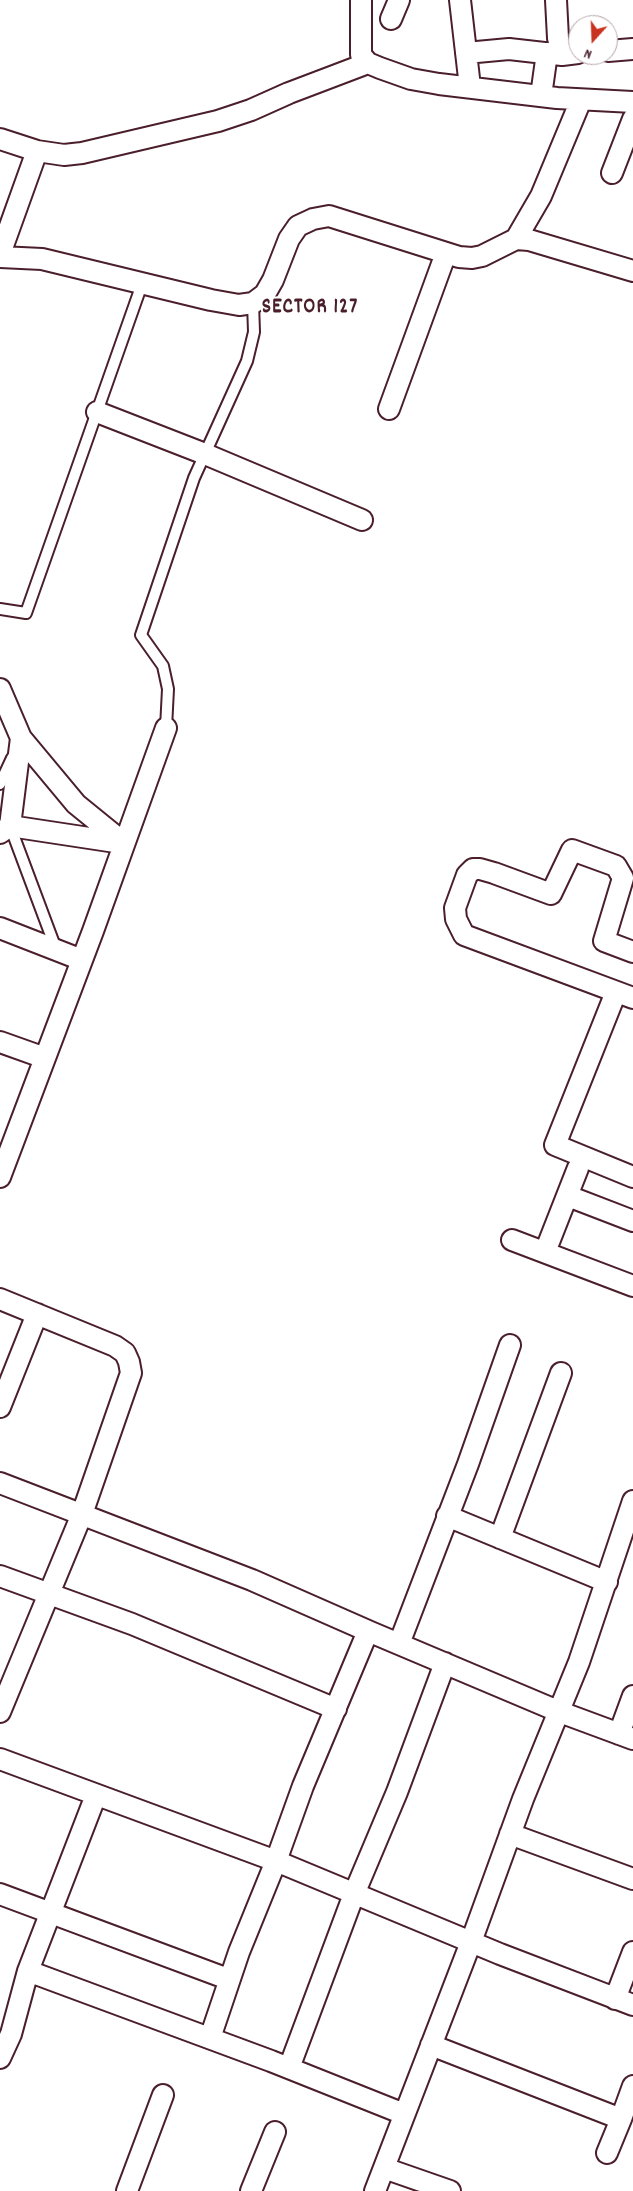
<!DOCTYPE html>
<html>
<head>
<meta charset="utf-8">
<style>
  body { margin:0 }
  #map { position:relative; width:633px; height:2191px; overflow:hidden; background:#fff; font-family:Dekko,sans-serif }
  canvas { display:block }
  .north { position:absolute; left:568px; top:15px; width:50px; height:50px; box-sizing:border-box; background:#fff; border:1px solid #b7a5aa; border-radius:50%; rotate:200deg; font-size:14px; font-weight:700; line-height:20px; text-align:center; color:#4a1f2b }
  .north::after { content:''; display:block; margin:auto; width:18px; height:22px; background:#c8321e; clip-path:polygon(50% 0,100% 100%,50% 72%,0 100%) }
</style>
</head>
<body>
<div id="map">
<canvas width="633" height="2191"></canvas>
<div class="north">N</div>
</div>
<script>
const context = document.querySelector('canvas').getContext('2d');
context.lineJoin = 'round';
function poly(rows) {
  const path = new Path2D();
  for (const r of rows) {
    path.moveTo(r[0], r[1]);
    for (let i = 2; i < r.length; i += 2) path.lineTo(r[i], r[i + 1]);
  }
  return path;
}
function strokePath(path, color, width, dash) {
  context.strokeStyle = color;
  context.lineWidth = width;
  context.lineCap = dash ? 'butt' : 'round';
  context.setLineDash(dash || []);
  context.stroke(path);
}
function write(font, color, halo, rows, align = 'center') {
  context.font = font + ' Dekko,sans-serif';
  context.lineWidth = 4;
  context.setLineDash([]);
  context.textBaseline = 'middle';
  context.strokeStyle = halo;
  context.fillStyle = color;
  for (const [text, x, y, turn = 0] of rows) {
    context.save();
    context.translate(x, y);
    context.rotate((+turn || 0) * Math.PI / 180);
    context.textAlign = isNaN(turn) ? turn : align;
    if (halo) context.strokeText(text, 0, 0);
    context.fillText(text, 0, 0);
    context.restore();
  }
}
const service = poly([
  [0,609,26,613,142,284],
  [166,728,168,689,163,666,141,635,194,478,247,361,254,332,253,303],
  [0,784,12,758],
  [10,826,56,949]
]);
const minor = poly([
  [361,0,361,55,368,63,380,68,411,79,439,84,557,98,633,102],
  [460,0,470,87],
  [556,0,558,38,562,55],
  [391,19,399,0],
  [608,51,633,49],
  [466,53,509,49,562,55,578,53],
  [541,96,547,53],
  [0,139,37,151,64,155,82,153,218,121,251,110,289,93,368,63],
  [612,173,633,119],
  [516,239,541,196,581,100],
  [0,254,37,151],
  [0,257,42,259,211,300,239,305,253,303,265,294,273,280,289,239,298,226,313,219,329,216,459,257,472,258,482,256,516,239,529,240,633,271],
  [389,409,446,253],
  [97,412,205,454,362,520],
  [0,689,21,738,76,804,124,843],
  [10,826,21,738],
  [0,833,10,826,122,843],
  [0,928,82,960],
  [633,952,604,941,623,878,616,866,572,850,551,894,494,873,480,869,473,869,467,875,455,908,456,919,464,935,633,998],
  [616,992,555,1145,633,1177],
  [0,1042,45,1058],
  [0,1177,93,931,166,728],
  [568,1196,633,1221],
  [512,1240,633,1286],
  [545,1252,578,1168],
  [0,1299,115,1346,125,1353,129,1362,131,1373,82,1514,0,1712],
  [0,1407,37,1314],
  [0,1483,252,1580,368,1631],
  [447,1516,607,1582],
  [500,1538,561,1373],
  [0,1576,132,1624,336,1709],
  [399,1644,468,1464,510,1345],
  [619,1734,633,1696],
  [0,1759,276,1861,500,1954,633,2005],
  [510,1834,633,1879],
  [0,1894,228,1979],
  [28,1971,271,2061,404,2114],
  [615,1999,633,1952],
  [210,2038,239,1952,276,1861,303,1786,368,1631,560,1712,633,1739],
  [431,2045,621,2119,633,2086],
  [0,2058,11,2034,28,1971,96,1795],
  [289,2068,354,1894,397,1792,445,1663],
  [607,2153,621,2119],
  [384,2168,450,2191],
  [127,2191,163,2095],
  [251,2191,275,2132],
  [375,2191,471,1942,523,1799,579,1662,633,1501]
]);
strokePath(service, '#4a1f2b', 14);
strokePath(minor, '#4a1f2b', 24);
strokePath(service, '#fff', 10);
strokePath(minor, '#fff', 20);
context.letterSpacing = '1px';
write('bold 21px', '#4a1f2b', '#fff', [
  ["SECTOR 127",310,309]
]);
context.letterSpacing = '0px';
</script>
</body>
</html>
